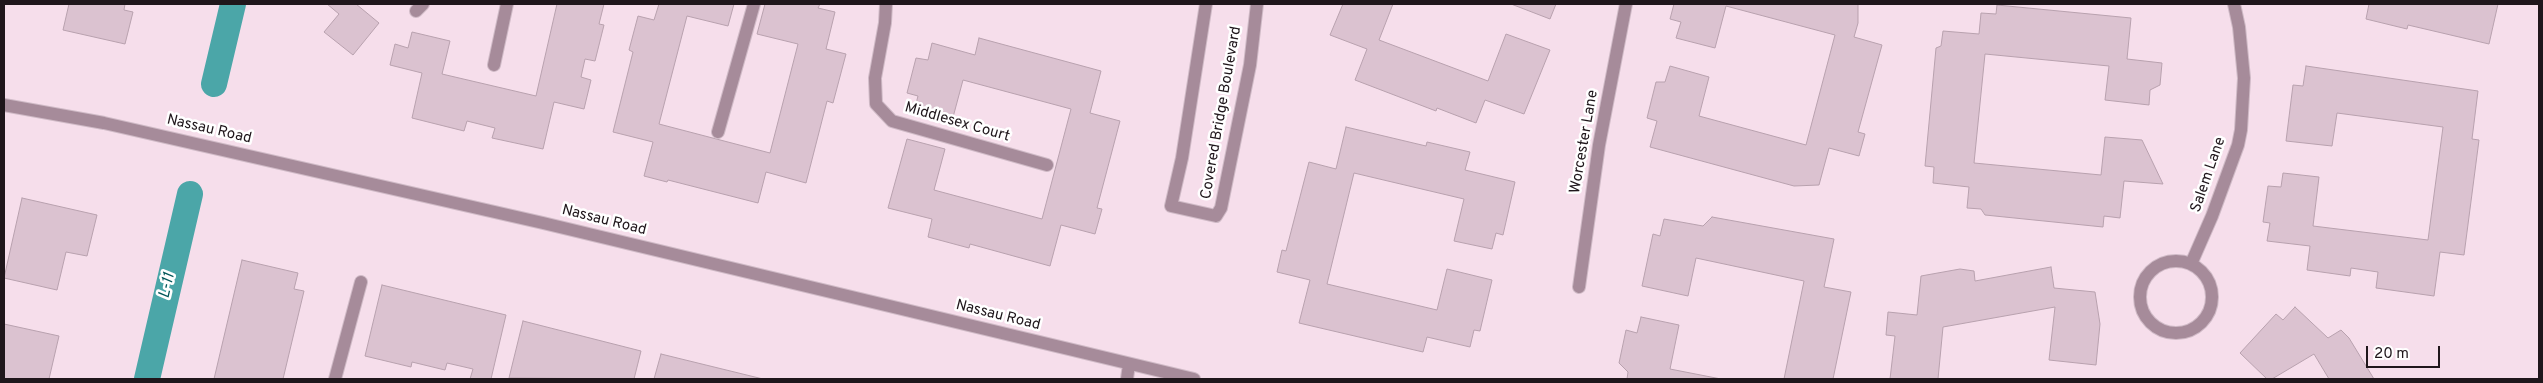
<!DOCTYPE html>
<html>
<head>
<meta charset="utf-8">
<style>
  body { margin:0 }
  #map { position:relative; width:2543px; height:383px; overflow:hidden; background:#f6deeb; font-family:Overpass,sans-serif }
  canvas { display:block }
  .frame { position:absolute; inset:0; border:5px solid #1f161b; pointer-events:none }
  .scale { position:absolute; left:2366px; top:346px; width:74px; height:22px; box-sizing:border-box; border:2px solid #1f161b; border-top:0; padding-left:6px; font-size:15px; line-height:18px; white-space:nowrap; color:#1f161b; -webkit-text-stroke:4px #fff; paint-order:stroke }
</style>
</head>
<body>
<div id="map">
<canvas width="2543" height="383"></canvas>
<div class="frame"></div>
<div class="scale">20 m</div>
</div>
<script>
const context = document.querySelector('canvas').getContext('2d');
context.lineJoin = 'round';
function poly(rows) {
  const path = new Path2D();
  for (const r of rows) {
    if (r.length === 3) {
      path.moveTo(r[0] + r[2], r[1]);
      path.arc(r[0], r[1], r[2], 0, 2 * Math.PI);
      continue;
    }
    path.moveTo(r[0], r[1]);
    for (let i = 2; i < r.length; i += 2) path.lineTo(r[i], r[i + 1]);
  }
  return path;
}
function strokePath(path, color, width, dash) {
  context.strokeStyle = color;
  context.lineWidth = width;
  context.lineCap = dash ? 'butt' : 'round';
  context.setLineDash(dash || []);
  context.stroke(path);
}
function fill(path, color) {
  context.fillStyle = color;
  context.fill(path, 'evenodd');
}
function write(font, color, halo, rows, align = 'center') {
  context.font = font + ' Overpass,sans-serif';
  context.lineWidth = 5;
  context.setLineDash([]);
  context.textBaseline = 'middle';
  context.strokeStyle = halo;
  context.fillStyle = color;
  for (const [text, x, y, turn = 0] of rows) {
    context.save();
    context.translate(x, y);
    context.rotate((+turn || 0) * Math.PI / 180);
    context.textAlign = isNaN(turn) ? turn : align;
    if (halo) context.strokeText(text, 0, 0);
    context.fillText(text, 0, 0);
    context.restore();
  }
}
strokePath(poly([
  [214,84,233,4],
  [147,379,190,194]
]), '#4ba6a8', 26);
const building = poly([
  [69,4,125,4,124,10,133,12,125,44,63,30,69,4],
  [327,4,356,4,379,23,353,55,324,32,339,14,327,4],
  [557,4,604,4,599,24,604,25,595,61,585,59,581,77,591,80,584,109,554,102,543,149,492,138,495,128,467,121,464,131,412,118,422,73,390,65,395,44,408,48,412,32,450,41,442,74,536,96,557,4],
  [659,4,734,4,728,26,687,16,659,124,770,153,798,44,757,34,765,4,820,4,818,8,835,12,826,49,846,54,833,103,827,101,806,183,766,172,758,203,668,180,667,182,644,176,653,142,613,132,633,52,629,50,638,16,654,20,659,4],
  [1343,4,1393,4,1379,40,1488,81,1506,34,1550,50,1524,114,1485,100,1476,123,1437,108,1436,111,1355,80,1367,49,1330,35,1343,4],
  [1511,4,1556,4,1550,19,1511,4],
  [1674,4,1858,4,1858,23,1854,37,1882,45,1858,132,1865,134,1859,156,1829,148,1819,185,1794,186,1650,147,1657,121,1647,118,1656,82,1665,82,1670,66,1709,77,1699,116,1806,145,1835,35,1726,6,1715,48,1676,38,1681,22,1670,19,1674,4],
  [2369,4,2498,4,2489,44,2408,25,2407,29,2366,19,2369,4],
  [1997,5,2131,18,2127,59,2162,63,2160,85,2150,90,2149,105,2105,100,2109,66,1985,54,1974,163,2101,175,2105,137,2142,140,2163,184,2124,181,2120,218,2104,216,2103,227,1985,215,1981,209,1967,208,1969,187,1933,183,1934,167,1925,166,1936,48,1941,46,1943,31,1979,34,1981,13,1996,14,1997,5],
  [979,38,1101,71,1090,113,1120,121,1097,208,1102,209,1095,234,1061,225,1050,266,970,244,969,248,928,237,932,219,888,208,907,139,945,149,934,190,1042,219,1071,109,963,80,952,121,914,111,918,96,907,93,916,58,928,60,932,43,975,55,979,38],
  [2306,66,2478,91,2472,139,2479,140,2464,255,2440,252,2434,296,2376,288,2378,272,2351,268,2350,276,2307,270,2310,246,2267,241,2270,223,2263,222,2268,186,2281,187,2283,173,2319,177,2313,226,2428,240,2443,127,2337,113,2332,146,2286,141,2293,85,2303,86,2306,66],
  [1346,127,1426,146,1427,142,1470,152,1465,170,1515,182,1503,235,1496,233,1492,249,1454,241,1464,199,1354,173,1327,284,1437,310,1447,269,1492,280,1480,331,1474,330,1470,347,1427,337,1423,352,1299,323,1310,280,1277,272,1282,250,1286,251,1309,162,1336,169,1346,127],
  [22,198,97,215,87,256,66,252,57,290,4,278,22,198],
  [1712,217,1834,239,1824,287,1851,292,1833,379,1784,379,1804,281,1696,258,1688,296,1642,286,1653,234,1660,236,1664,219,1703,226,1712,217],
  [242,260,298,273,294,289,304,291,283,379,214,379,242,260],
  [2051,267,2054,288,2095,292,2100,324,2096,365,2049,360,2055,307,1943,327,1938,379,1890,379,1895,336,1886,335,1888,312,1917,315,1921,276,1960,269,1974,271,1975,281,2051,267],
  [382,285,506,315,491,379,470,379,473,369,447,363,445,370,412,362,411,367,365,356,382,285],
  [2295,307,2328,338,2341,330,2349,338,2374,379,2329,379,2314,354,2272,379,2267,379,2240,353,2276,314,2283,320,2295,307],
  [1641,317,1679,325,1670,369,1721,379,1627,379,1628,372,1619,363,1626,330,1637,333,1641,317],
  [523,321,641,351,634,379,509,378,523,321],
  [4,324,59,336,49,379,4,379,4,324],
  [661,354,763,379,654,379,661,354]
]);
fill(building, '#dbc2d0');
strokePath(building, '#b8a1ae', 1);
const street = poly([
  [886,4,885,23,875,78,876,104,892,121,1047,165],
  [1206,4,1182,158,1171,206,1216,216,1221,208,1250,65,1257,4],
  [416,11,423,4],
  [494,65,507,4],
  [4,105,104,123,543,223,1194,379],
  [718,132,754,4],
  [2176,297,36],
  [2191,264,2212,216,2238,145,2241,130,2244,78,2239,27,2234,4],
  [1579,287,1599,145,1626,4],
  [335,379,361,282],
  [1127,379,1129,364]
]);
strokePath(street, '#cfbac6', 14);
strokePath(street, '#a68b9a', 12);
write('15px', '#1f161b', '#fff', [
  ["Covered Bridge Boulevard",1222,113,-80],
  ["Middlesex Court",957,123,16],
  ["Nassau Road",209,130,13],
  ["Worcester Lane",1585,142,-80],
  ["Salem Lane",2209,175,-71],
  ["Nassau Road",604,221,14],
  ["Nassau Road",998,316,14]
]);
write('italic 16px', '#025659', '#fff', [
  ["L-11",168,286,-77]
]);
</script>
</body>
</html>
